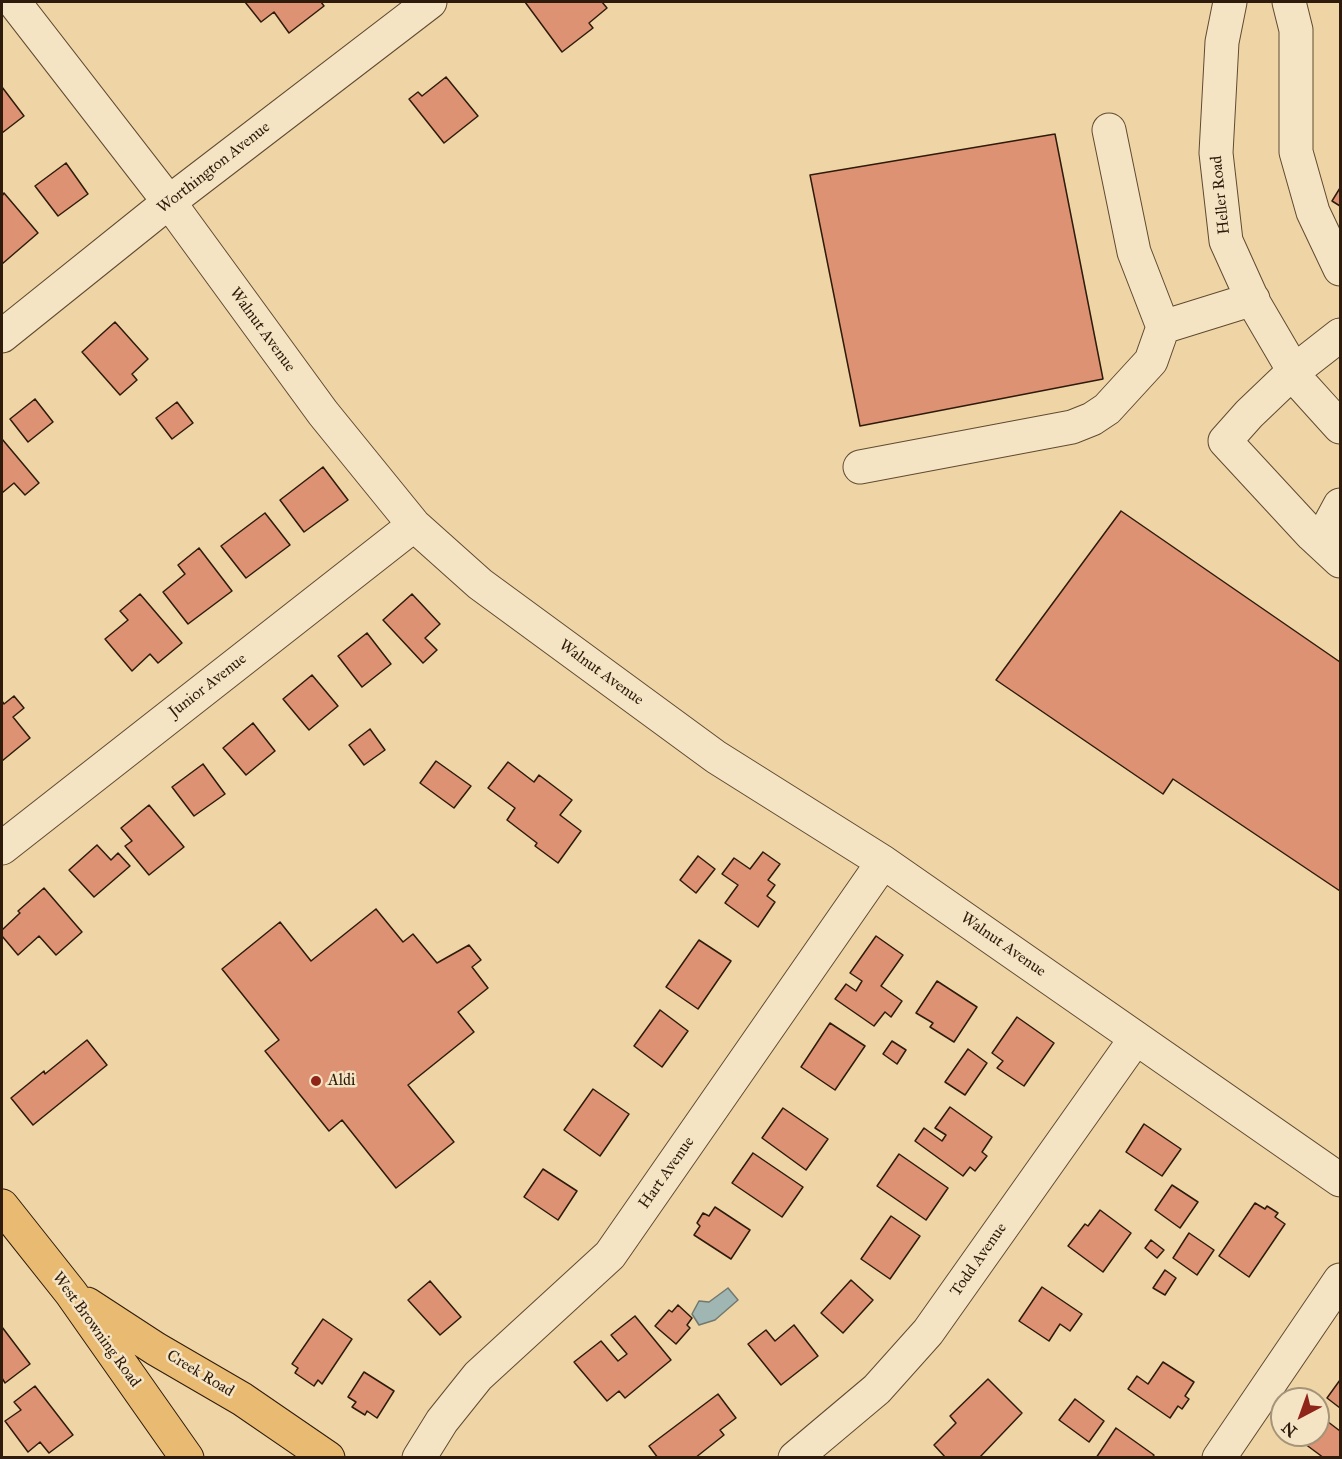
<!DOCTYPE html>
<html>
<head>
<meta charset="utf-8">
<style>
  body { margin:0 }
  #map { position:relative; width:1342px; height:1459px; overflow:hidden; background:#efd5a5; font-family:"IM FELL Great Primer",serif }
  canvas { display:block }
  .frame { position:absolute; inset:0; border:3px solid #2f1b0b; pointer-events:none }
  .north { position:absolute; left:1270px; top:1387px; width:60px; height:60px; box-sizing:border-box; background:#f5e4c4; border:2px solid #a6947a; border-radius:50%; rotate:221deg; font-size:16px; font-weight:700; line-height:24px; text-align:center; color:#2f1b0b }
  .north::after { content:''; display:block; margin:auto; width:21px; height:27px; background:#8f2418; clip-path:polygon(50% 0,100% 100%,50% 72%,0 100%) }
</style>
</head>
<body>
<div id="map">
<canvas width="1342" height="1459"></canvas>
<div class="frame"></div>
<div class="north">N</div>
</div>
<script>
const context = document.querySelector('canvas').getContext('2d');
context.lineJoin = 'round';
function fillPath(path, color) {
  context.fillStyle = color;
  context.fill(path, 'evenodd');
}
function shape(rows) {
  const path = new Path2D();
  for (const r of rows) {
    path.moveTo(r[0], r[1]);
    for (let i = 2; i < r.length; i += 2) path.lineTo(r[i], r[i + 1]);
  }
  return path;
}
function stroke(path, color, width, dash) {
  context.strokeStyle = color;
  context.lineWidth = width;
  context.lineCap = dash ? 'butt' : 'round';
  context.setLineDash(dash || []);
  context.stroke(path);
}
function label(font, color, halo, rows, align = 'center') {
  context.font = font + ' "IM FELL Great Primer",serif';
  context.lineWidth = 5;
  context.setLineDash([]);
  context.textBaseline = 'middle';
  context.strokeStyle = halo;
  context.fillStyle = color;
  for (const [text, x, y, turn = 0] of rows) {
    context.save();
    context.translate(x, y);
    context.rotate((+turn || 0) * Math.PI / 180);
    context.textAlign = isNaN(turn) ? turn : align;
    if (halo) context.strokeText(text, 0, 0);
    context.fillText(text, 0, 0);
    context.restore();
  }
}
const water = shape([
  [728,1288,738,1300,715,1320,699,1325,692,1314,699,1301,709,1302,728,1288]
]);
fillPath(water, '#9fb6b2');
stroke(water, '#72786f', 1.5);
const building = shape([
  [245,2,321,2,324,6,289,33,274,12,261,22,245,2],
  [525,2,602,2,607,8,589,23,593,28,562,52,525,2],
  [446,77,478,116,444,143,409,99,418,92,422,96,446,77],
  [2,87,24,116,2,133,2,87],
  [1055,134,1103,379,860,426,810,175,1055,134],
  [66,163,88,194,58,216,35,186,66,163],
  [1340,188,1340,206,1332,201,1340,188],
  [4,193,38,233,2,264,2,196,4,193],
  [115,322,148,359,132,374,137,380,120,395,82,352,115,322],
  [35,399,53,422,28,442,10,419,35,399],
  [177,402,193,423,172,439,156,418,177,402],
  [2,439,39,483,25,495,14,483,2,493,2,439],
  [323,467,348,500,304,532,280,500,323,467],
  [1121,511,1340,662,1340,891,1173,779,1163,794,996,680,1121,511],
  [265,513,290,545,246,578,221,546,265,513],
  [199,548,232,591,188,624,163,592,185,574,178,565,199,548],
  [140,594,182,643,158,663,150,654,132,671,105,639,128,620,120,611,140,594],
  [412,594,440,624,425,638,437,650,423,663,383,620,412,594],
  [367,633,391,664,362,687,338,656,367,633],
  [312,675,338,706,309,730,283,699,312,675],
  [14,696,24,708,13,717,30,738,2,761,2,701,4,704,14,696],
  [253,723,275,751,246,775,223,748,253,723],
  [370,729,385,750,364,765,349,745,370,729],
  [436,761,471,786,454,808,420,783,436,761],
  [508,762,534,782,539,775,572,800,560,815,581,831,558,863,535,846,537,843,507,820,515,808,488,788,508,762],
  [203,764,225,794,194,816,172,787,203,764],
  [149,805,184,847,149,875,125,846,132,841,121,828,149,805],
  [97,845,111,860,118,853,130,866,94,897,69,870,97,845],
  [763,852,780,864,768,880,775,885,767,896,775,902,758,927,725,903,738,885,722,874,734,858,750,869,763,852],
  [698,856,715,869,696,893,680,880,698,856],
  [44,888,82,932,56,955,39,936,18,955,2,936,2,930,20,913,18,911,44,888],
  [376,909,403,942,413,934,437,963,469,945,481,960,472,967,488,988,458,1012,474,1032,408,1085,454,1142,396,1188,342,1120,329,1131,265,1051,279,1040,222,969,280,922,311,961,376,909],
  [876,936,903,955,881,986,902,1001,891,1017,885,1012,874,1026,835,999,846,984,856,991,862,981,850,973,876,936],
  [699,940,731,961,698,1009,666,987,699,940],
  [937,981,977,1007,954,1042,930,1027,933,1023,916,1013,937,981],
  [660,1010,688,1031,662,1067,634,1046,660,1010],
  [1017,1017,1054,1043,1024,1086,997,1068,1003,1061,992,1053,1017,1017],
  [830,1023,865,1046,835,1090,801,1067,830,1023],
  [87,1040,107,1065,33,1125,11,1098,44,1071,45,1074,87,1040],
  [892,1041,906,1050,897,1064,883,1054,892,1041],
  [968,1049,987,1063,965,1095,945,1082,968,1049],
  [593,1089,629,1114,600,1156,564,1130,593,1089],
  [950,1107,992,1137,982,1152,987,1156,975,1171,970,1167,963,1176,915,1141,924,1128,942,1141,946,1135,935,1128,950,1107],
  [783,1108,828,1139,806,1170,762,1138,783,1108],
  [1144,1124,1181,1149,1162,1176,1126,1152,1144,1124],
  [753,1153,803,1187,782,1217,732,1183,753,1153],
  [899,1154,948,1188,926,1220,877,1186,899,1154],
  [543,1169,577,1191,558,1220,524,1197,543,1169],
  [1172,1185,1198,1202,1180,1228,1155,1210,1172,1185],
  [1255,1203,1265,1209,1267,1206,1278,1213,1275,1217,1285,1224,1249,1277,1219,1256,1255,1203],
  [715,1207,750,1230,731,1259,694,1235,700,1226,697,1223,703,1213,709,1216,715,1207],
  [1100,1210,1131,1233,1103,1272,1068,1246,1085,1224,1088,1226,1100,1210],
  [891,1216,920,1236,890,1279,861,1259,891,1216],
  [1189,1233,1214,1250,1197,1275,1173,1258,1189,1233],
  [1151,1240,1164,1250,1157,1258,1145,1248,1151,1240],
  [1165,1270,1176,1278,1165,1295,1153,1288,1165,1270],
  [851,1280,873,1300,843,1333,821,1313,851,1280],
  [430,1281,461,1317,440,1335,408,1300,430,1281],
  [1042,1287,1082,1314,1070,1331,1060,1324,1049,1341,1019,1321,1042,1287],
  [678,1305,692,1318,687,1325,690,1328,676,1344,655,1326,669,1310,672,1312,678,1305],
  [635,1316,671,1360,625,1398,619,1391,607,1401,574,1362,601,1341,618,1361,627,1354,611,1335,635,1316],
  [323,1319,352,1339,322,1384,318,1380,314,1386,295,1373,298,1368,292,1364,323,1319],
  [794,1325,818,1356,781,1385,748,1344,766,1330,775,1341,794,1325],
  [2,1327,30,1364,5,1383,2,1378,2,1327],
  [1163,1362,1194,1382,1185,1396,1189,1399,1182,1409,1178,1406,1170,1418,1128,1389,1137,1376,1148,1384,1163,1362],
  [364,1372,394,1391,377,1418,367,1411,365,1415,352,1407,356,1402,348,1397,364,1372],
  [988,1379,1022,1413,979,1458,946,1458,934,1445,956,1423,950,1416,988,1379],
  [1340,1380,1340,1408,1327,1398,1340,1380],
  [35,1386,73,1435,49,1453,40,1442,28,1452,5,1421,21,1410,14,1402,35,1386],
  [718,1394,736,1418,720,1430,724,1435,695,1458,658,1458,649,1446,718,1394],
  [1075,1399,1104,1421,1089,1442,1059,1420,1075,1399],
  [1319,1415,1340,1431,1340,1458,1324,1458,1301,1441,1305,1435,1318,1435,1319,1415],
  [1116,1428,1154,1455,1152,1458,1096,1458,1116,1428]
]);
fillPath(building, '#dc9273');
stroke(building, '#2f1b0b', 1.5);
const minor = shape([
  [14,2,169,202,323,413,414,525,480,584,716,757,883,862,1340,1180],
  [1230,2,1222,42,1216,153,1226,241,1254,303,1302,385,1340,427],
  [1289,2,1296,30,1296,152,1313,212,1340,269],
  [1109,130,1134,252,1163,327,1253,299],
  [1340,335,1294,371,1249,414,1225,441,1312,535,1340,561],
  [2,336,169,202,430,2],
  [860,467,1072,427,1092,419,1107,409,1151,361,1163,327],
  [1320,542,1340,505],
  [2,848,414,525],
  [419,1458,442,1421,478,1376,610,1255,883,862],
  [795,1458,877,1389,928,1332,1136,1038],
  [1219,1458,1340,1280]
]);
const major = shape([
  [2,1206,71,1293,187,1458],
  [87,1304,156,1349,242,1399,328,1458]
]);
stroke(minor, '#5f4a32', 35);
stroke(major, '#2f1b0b', 35);
stroke(minor, '#f5e4c4', 33);
stroke(major, '#e8ba72', 33);
for (const [x, y, r, color] of [
  [316,1081,6,"#8f2418"]
]) {
  const dot = new Path2D();
  dot.arc(x, y, r, 0, 2 * Math.PI);
  context.fillStyle = color;
  context.fill(dot);
  stroke(dot, '#f5e4c4', 2);
}
label('16px', '#2f1b0b', '#f5e4c4', [
  ["Worthington Avenue",214,168,-38],
  ["Heller Road",1221,195,-96],
  ["Walnut Avenue",262,330,54],
  ["Walnut Avenue",601,673,36],
  ["Junior Avenue",208,686,-38],
  ["Walnut Avenue",1003,945,35],
  ["Hart Avenue",667,1173,-55],
  ["Todd Avenue",979,1260,-55],
  ["West Browning Road",96,1330,54],
  ["Creek Road",200,1374,31]
]);
label('16px', '#2f1b0b', '#f5e4c4', [
  ["Aldi",328,1081]
], 'left');
</script>
</body>
</html>
